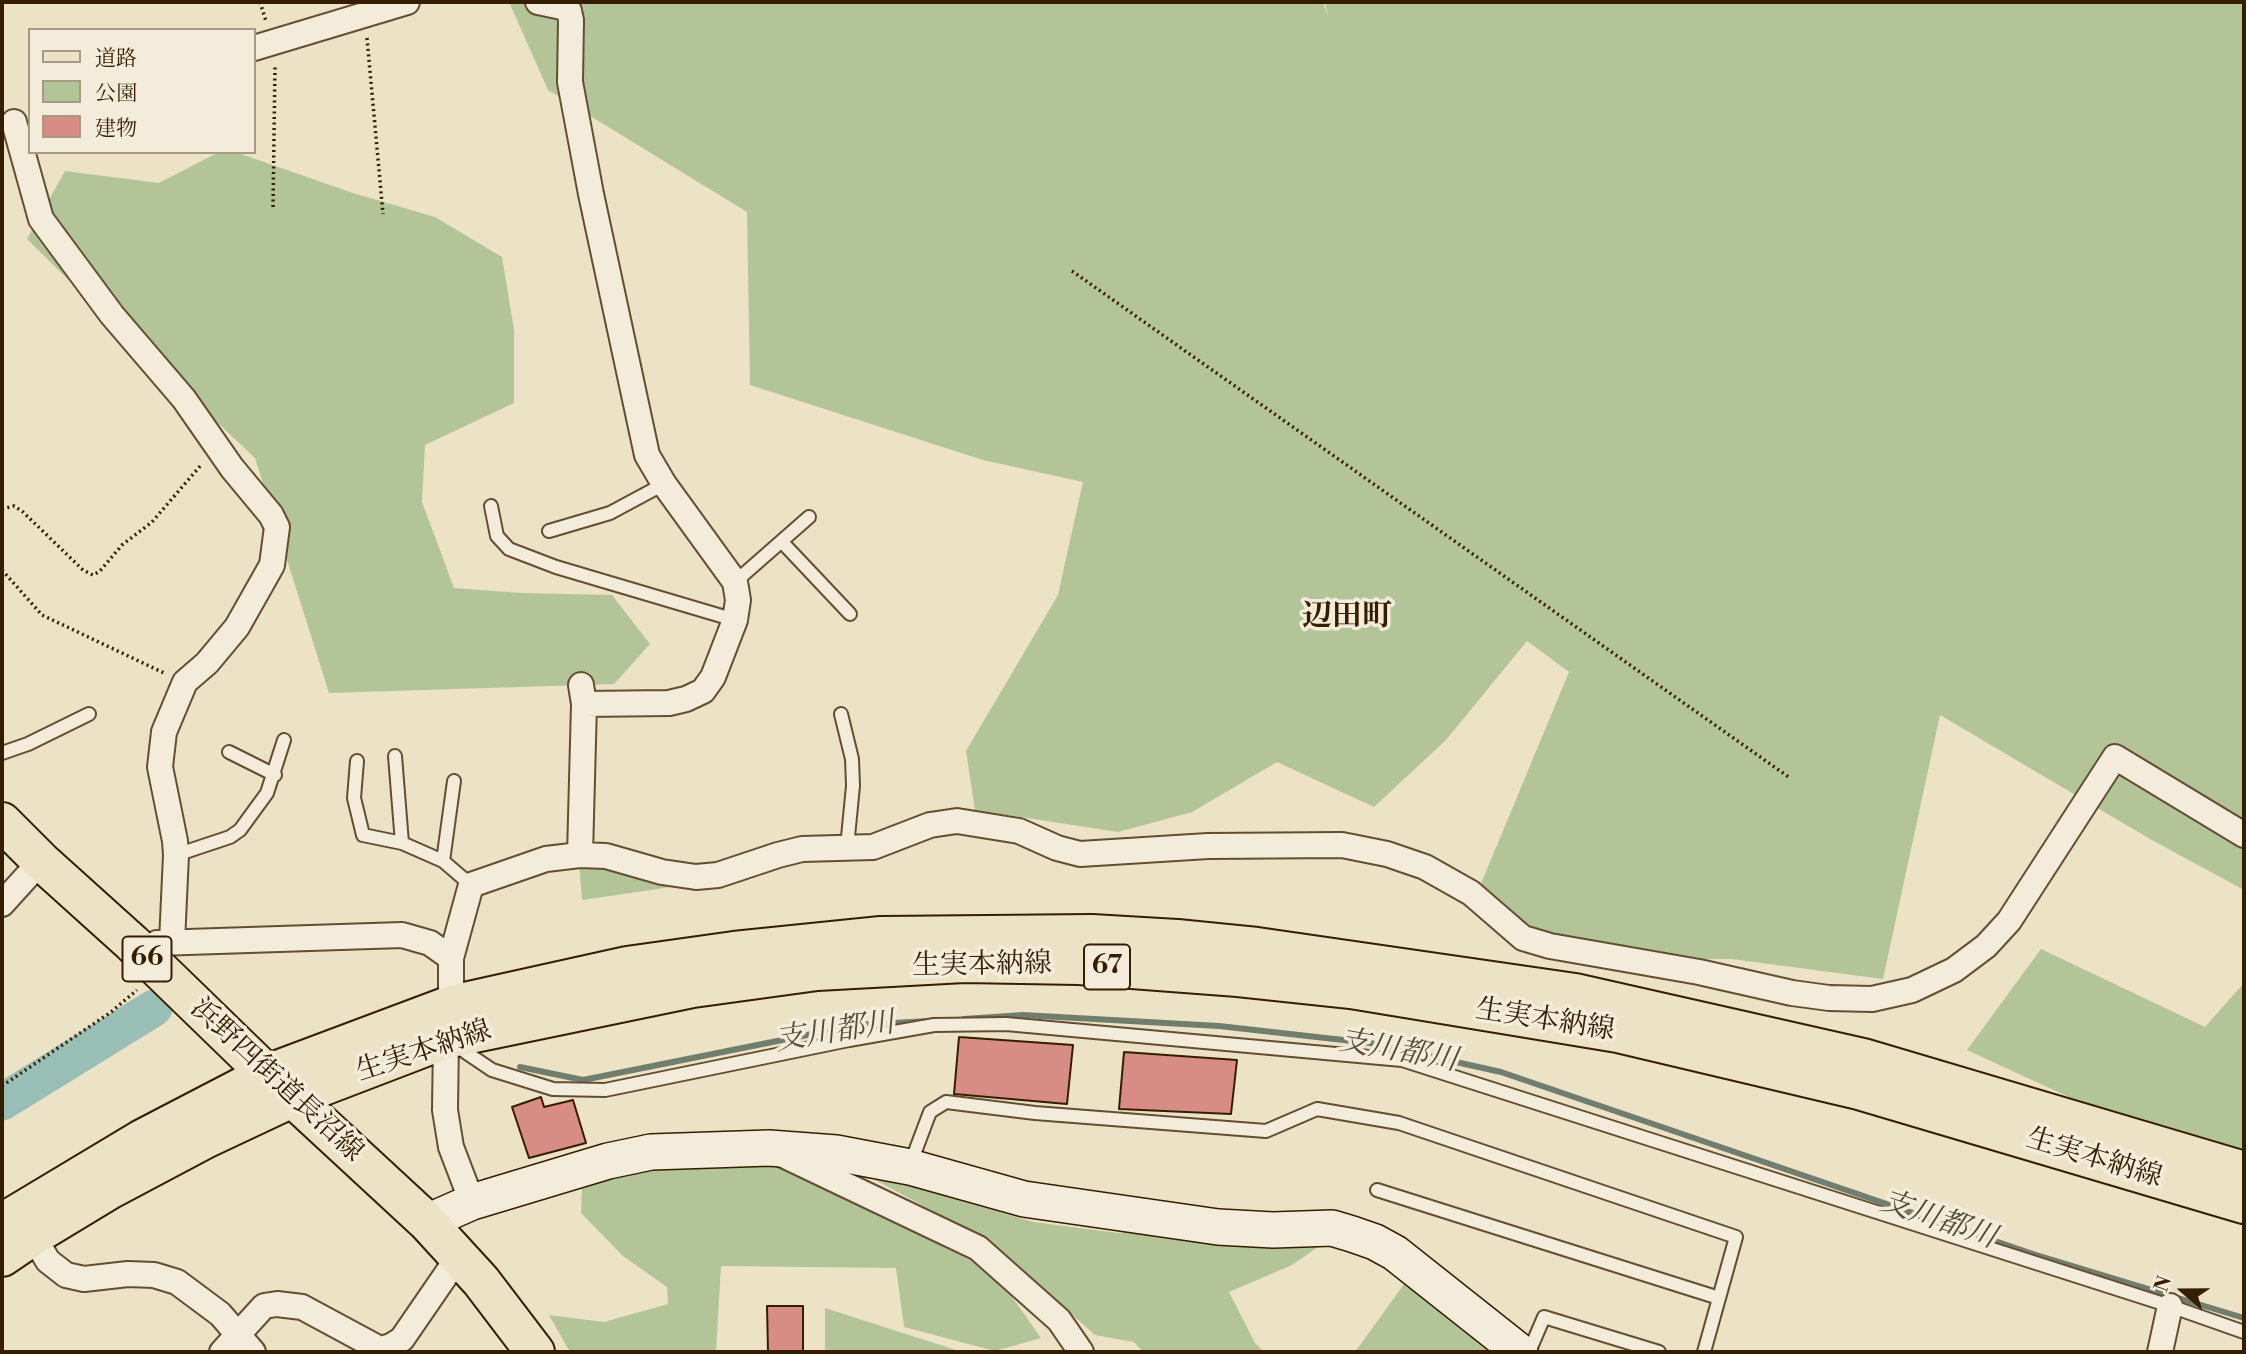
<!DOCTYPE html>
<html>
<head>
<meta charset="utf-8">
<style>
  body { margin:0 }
  #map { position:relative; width:2246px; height:1354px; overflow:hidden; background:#ece2c6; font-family:"Libre Bodoni","Noto Serif JP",serif }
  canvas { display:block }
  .frame { position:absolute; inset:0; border:4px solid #351d00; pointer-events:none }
  .legend { position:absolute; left:28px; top:28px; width:228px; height:126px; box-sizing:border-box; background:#f3ecda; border:2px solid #a79983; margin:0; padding:9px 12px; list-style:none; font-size:21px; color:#351d00 }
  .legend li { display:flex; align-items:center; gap:14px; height:35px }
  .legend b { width:35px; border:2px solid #a79983 }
  .north { position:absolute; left:2148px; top:1256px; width:70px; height:70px; -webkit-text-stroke:5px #f3ecda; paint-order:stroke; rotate:290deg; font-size:19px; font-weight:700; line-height:28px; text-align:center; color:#351d00 }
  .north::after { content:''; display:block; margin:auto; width:24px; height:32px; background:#351d00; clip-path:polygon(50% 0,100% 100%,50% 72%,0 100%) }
</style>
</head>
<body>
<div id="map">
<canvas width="2246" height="1354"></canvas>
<div class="frame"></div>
<ul class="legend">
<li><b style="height:9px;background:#ece2c6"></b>道路</li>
<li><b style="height:19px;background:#b3c499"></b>公園</li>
<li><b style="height:19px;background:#d78c85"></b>建物</li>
</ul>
<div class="north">N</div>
</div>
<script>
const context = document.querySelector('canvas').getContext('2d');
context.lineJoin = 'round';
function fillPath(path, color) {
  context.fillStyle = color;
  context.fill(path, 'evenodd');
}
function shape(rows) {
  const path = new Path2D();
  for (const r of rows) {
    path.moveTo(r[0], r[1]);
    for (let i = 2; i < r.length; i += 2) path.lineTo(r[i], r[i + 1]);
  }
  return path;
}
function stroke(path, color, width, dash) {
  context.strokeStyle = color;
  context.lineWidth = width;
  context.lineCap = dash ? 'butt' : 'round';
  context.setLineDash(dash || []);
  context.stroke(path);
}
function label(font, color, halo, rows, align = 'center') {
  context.font = font + ' "Libre Bodoni","Noto Serif JP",serif';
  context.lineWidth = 7;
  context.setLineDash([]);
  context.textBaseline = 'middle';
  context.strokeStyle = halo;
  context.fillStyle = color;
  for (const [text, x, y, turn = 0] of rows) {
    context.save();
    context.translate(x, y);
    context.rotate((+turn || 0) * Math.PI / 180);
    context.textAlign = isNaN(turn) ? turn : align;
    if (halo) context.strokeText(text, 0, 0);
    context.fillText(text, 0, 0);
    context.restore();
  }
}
fillPath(shape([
  [509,2,1323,2,1328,17,1325,2,2244,2,2244,890,2150,839,1940,715,1883,979,1731,959,1557,960,1480,886,1569,672,1527,641,1446,740,1374,807,1277,762,1192,812,1118,832,975,810,966,751,1058,595,1083,482,983,460,750,385,747,212,548,90],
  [219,152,235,152,353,193,435,217,502,257,514,330,514,403,425,445,422,502,454,588,521,593,612,595,650,644,614,684,329,693,255,458,121,332,27,239,65,171,159,183],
  [579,862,692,884,582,900],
  [2041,949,2205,1027,2244,983,2244,1155,2084,1104,1967,1050],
  [773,1161,995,1273,1041,1338,995,1351,904,1327,896,1268,721,1266,716,1352,570,1352,549,1315,604,1322,668,1304,667,1287,623,1256,581,1213,582,1187,655,1165,745,1167],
  [857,1170,1033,1222,1118,1233,1224,1222,1331,1238,1292,1265,1229,1292,1255,1343,1264,1352,1143,1352,1134,1342,1095,1335,990,1242],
  [1410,1276,1504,1352,1355,1352],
  [825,1308,962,1352,825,1352]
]), '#b3c499');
stroke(shape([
  [964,1019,1023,1015,1219,1026,1370,1043,1501,1072,2033,1254,2244,1318],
  [520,1067,583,1080,857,1025,929,1021]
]), '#717e6d', 6);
stroke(shape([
  [2,1102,154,1008]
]), '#99beb5', 37);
const building = shape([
  [959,1037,1073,1045,1067,1104,954,1094,959,1037],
  [1124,1052,1237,1060,1231,1114,1119,1109,1124,1052],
  [541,1097,544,1107,573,1100,586,1143,529,1158,512,1107,541,1097],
  [767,1306,803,1306,803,1352,768,1352,767,1306]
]);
fillPath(building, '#d78c85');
stroke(building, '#351d00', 2);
const lane = shape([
  [491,506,497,536,509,549,556,567,735,620],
  [549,531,610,513,664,484],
  [782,542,850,614],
  [735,582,809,517],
  [841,714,852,759,853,786,847,847],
  [229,752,275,775],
  [2,753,28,744,89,714],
  [395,756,402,843],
  [357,761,354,798,363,835,402,843,443,861,471,885],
  [176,855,230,837,240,830,267,793,284,740],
  [443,861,454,781],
  [455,1045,492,1070,553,1089,605,1090,849,1040,934,1025,1006,1024,1402,1060,2170,1306,2244,1332],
  [910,1165,930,1112,946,1102,1035,1113,1266,1131,1317,1109,1399,1123,1736,1237,1704,1352],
  [1377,1190,1719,1298],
  [1529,1352,1544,1317,1659,1352]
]);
const street = shape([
  [538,2,562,7,569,11,571,20,570,82,591,194,647,455,664,484,735,582,738,600,735,620,713,677,703,691,686,699,669,703,584,704],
  [254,48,407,2],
  [14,122,41,219,112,315,184,399,232,468,271,515,277,527,272,565,237,627,207,663,185,682,164,732,160,767,175,841,176,855,172,942],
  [580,855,584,704,581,685],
  [2,904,41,861],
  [157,943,402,935,430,943,451,958,451,1005,446,1039,445,1110,451,1147,472,1202],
  [451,958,471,885,546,859,580,855,606,856,662,872,696,877,718,875,778,855,802,849,873,847,930,825,957,821,1019,831,1057,848,1080,854,1208,846,1342,845,1387,854,1425,867,1471,893,1523,938,1550,946,1699,972,1792,993,1829,998,1872,999,1912,990,1954,970,1986,946,2009,921,2115,757,2244,835],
  [783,1155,978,1248,1059,1320,1081,1352],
  [33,1236,48,1261,66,1275,84,1279,128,1274,154,1275,177,1282,220,1314,253,1352],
  [222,1352,264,1306,277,1304,302,1307,380,1349,391,1346,402,1339,459,1256],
  [2160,1352,2170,1306]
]);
const secondary = shape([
  [427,1222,472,1202,608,1161,651,1152,769,1148,836,1153,910,1167,1024,1199,1218,1227,1273,1230,1332,1228,1352,1234,1375,1242,1395,1253,1520,1352]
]);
const primary = shape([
  [2,822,41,861,132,943,267,1074,427,1222,481,1281,535,1352],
  [2,1223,142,1139,267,1074,451,1005,627,966,734,951,881,936,1092,934,1177,939,1257,947,1575,993,1863,1058,2244,1171],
  [2,1257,33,1236,109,1190,207,1138,292,1098,446,1039,693,988,817,971,964,963,1079,965,1238,977,1351,989,1618,1033,1859,1090,2244,1204]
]);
stroke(lane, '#634e32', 16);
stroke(street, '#634e32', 28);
stroke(secondary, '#351d00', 38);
stroke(primary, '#351d00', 42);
stroke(shape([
  [260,2,266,21],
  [367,38,383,214],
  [273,207,275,66],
  [1072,271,1790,778],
  [2,509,14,506,23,512,83,570,93,575,100,571,122,545,152,522,201,465],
  [2,570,42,615,164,673],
  [2,1086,111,1012,137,990]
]), '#351d00', 3.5, [2, 3.5]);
stroke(lane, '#f3ecda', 12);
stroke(street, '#f3ecda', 24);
stroke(secondary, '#f3ecda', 35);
stroke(primary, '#ece2c6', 38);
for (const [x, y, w] of [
  [147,959,49],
  [1107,967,46]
]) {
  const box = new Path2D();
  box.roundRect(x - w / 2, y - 22.5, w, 45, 5);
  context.fillStyle = '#f3ecda';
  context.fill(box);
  stroke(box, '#351d00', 2);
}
label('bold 26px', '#351d00', null, [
  ["66",147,959],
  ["67",1107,967]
]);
label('28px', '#351d00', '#f3ecda', [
  ["生実本納線",982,966,-1],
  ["生実本納線",1545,1021,9],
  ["生実本納線",424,1052,-18],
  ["浜野四街道長沼線",276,1081,43],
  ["生実本納線",2094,1159,17]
]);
label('bold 30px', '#351d00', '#f3ecda', [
  ["辺田町",1347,618]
]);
label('italic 30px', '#534d36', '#f3ecda', [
  ["支川都川",835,1033,-9],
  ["支川都川",1398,1052,10],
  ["支川都川",1938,1221,19]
]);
</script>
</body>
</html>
